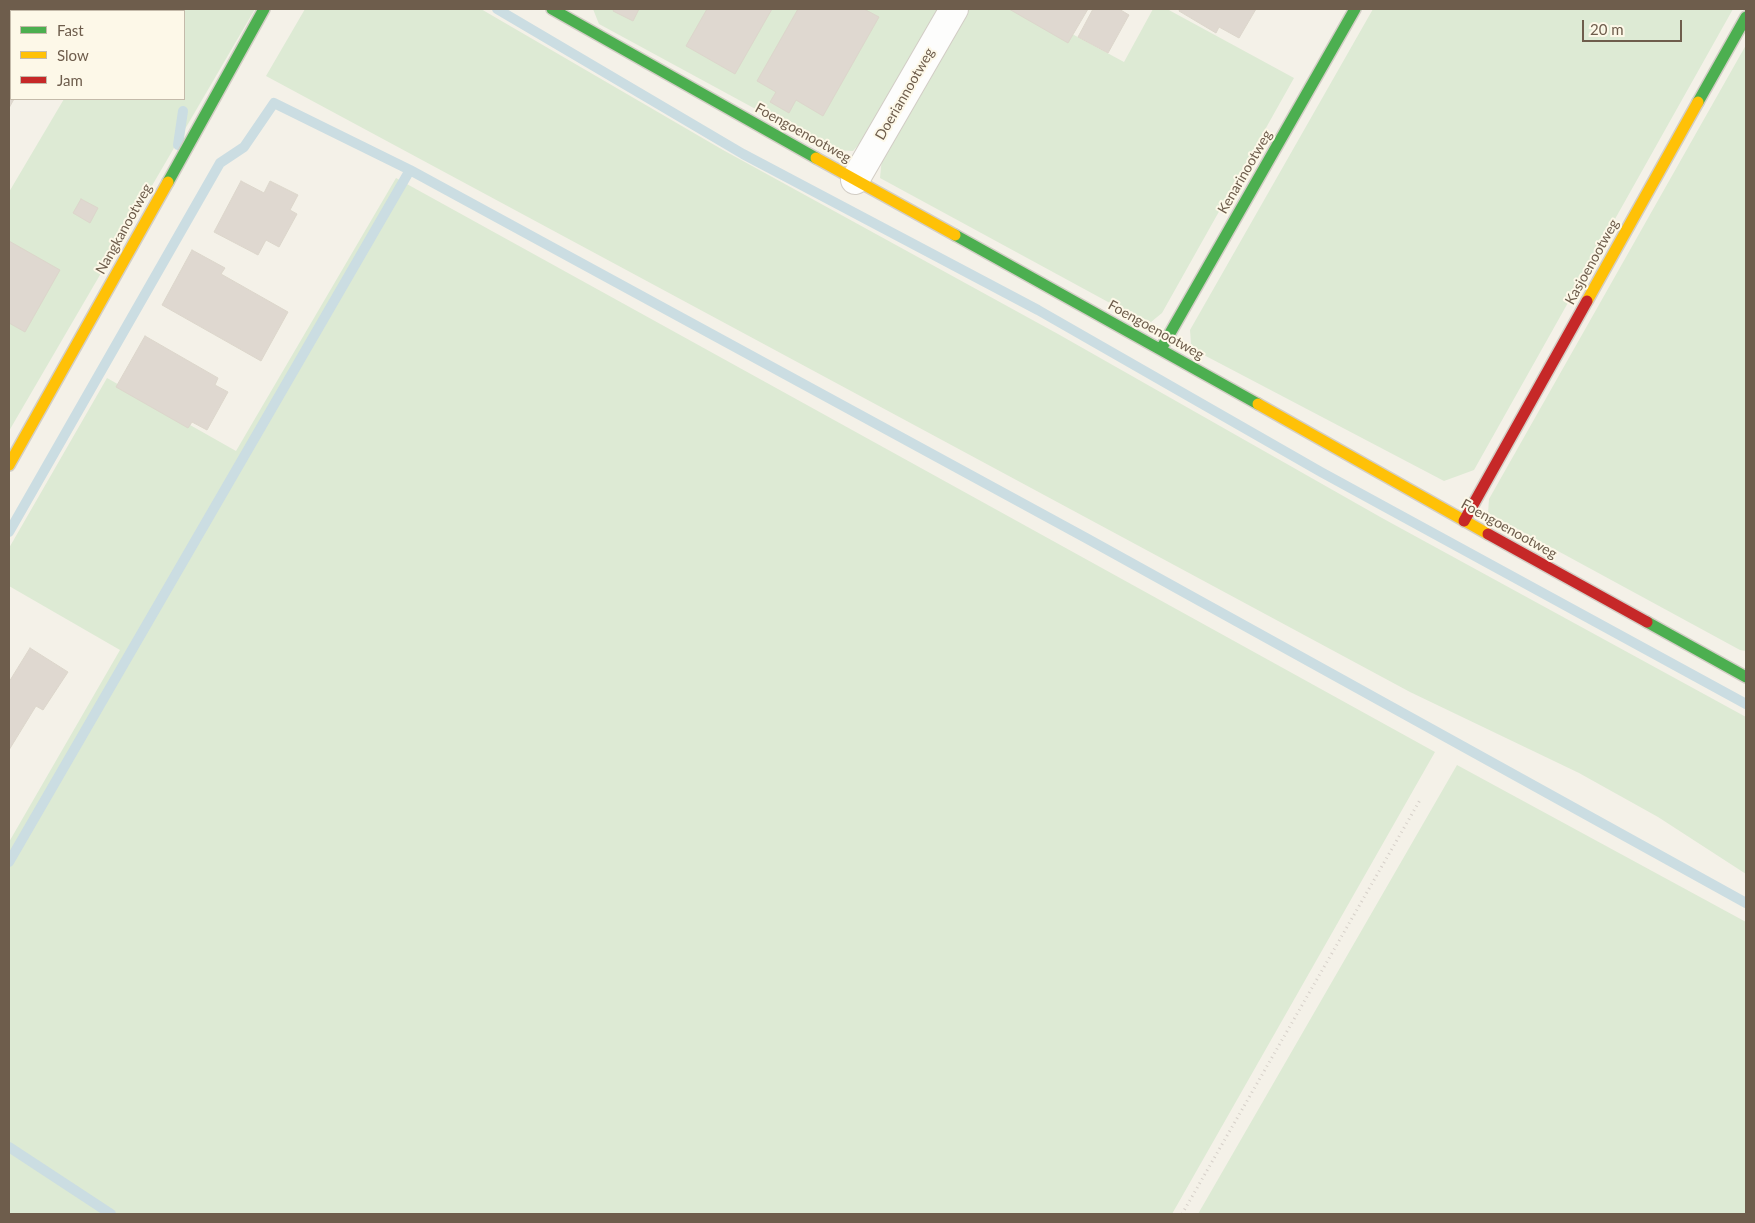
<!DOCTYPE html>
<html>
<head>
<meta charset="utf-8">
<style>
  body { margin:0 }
  #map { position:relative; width:1755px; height:1223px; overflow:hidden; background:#f4f1e8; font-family:Lato,sans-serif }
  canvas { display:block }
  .frame { position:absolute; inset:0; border:10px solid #6e5d4c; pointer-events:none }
  .legend { position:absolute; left:10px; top:10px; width:175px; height:90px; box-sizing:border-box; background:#fdf8e8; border:1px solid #c4baaa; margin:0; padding:6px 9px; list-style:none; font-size:15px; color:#6e5d4c }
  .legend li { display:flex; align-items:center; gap:10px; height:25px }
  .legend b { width:25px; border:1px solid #c4baaa }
  .scale { position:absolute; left:1582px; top:20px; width:100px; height:22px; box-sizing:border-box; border:2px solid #6e5d4c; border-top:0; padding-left:6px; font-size:15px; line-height:18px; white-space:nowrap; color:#6e5d4c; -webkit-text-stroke:4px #fdf8e8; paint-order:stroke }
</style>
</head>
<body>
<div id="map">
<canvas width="1755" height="1223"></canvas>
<div class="frame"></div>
<ul class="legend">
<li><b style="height:6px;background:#4caf50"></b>Fast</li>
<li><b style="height:6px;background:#ffc107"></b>Slow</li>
<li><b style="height:6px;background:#c62828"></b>Jam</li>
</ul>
<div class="scale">20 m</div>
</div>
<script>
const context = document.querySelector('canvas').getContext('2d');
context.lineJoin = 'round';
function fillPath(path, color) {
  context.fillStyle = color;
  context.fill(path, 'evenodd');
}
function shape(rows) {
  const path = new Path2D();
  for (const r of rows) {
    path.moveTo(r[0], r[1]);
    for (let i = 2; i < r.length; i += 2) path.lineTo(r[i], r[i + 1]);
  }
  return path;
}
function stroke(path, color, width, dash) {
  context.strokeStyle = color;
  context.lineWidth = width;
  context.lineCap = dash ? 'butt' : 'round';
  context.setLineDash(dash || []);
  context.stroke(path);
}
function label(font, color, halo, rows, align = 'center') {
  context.font = font + ' Lato,sans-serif';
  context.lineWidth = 4;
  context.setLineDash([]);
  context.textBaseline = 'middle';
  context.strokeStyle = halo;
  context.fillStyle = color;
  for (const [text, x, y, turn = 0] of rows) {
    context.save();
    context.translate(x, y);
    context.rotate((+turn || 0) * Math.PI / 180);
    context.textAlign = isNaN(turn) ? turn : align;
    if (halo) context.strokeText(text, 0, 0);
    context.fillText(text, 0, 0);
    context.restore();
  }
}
fillPath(shape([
  [160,9,255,9,9,431,9,192,64,99,184,99,184,11,158,11],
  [305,9,481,9,723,150,1058,334,1382,518,1746,717,1746,874,1658,817,1579,773,1410,692,266,76],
  [593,9,941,9,868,134,853,151,831,150,599,24],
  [967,9,1026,9,1124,62,1153,9,1167,9,1294,78,1162,313,1151,322,1132,315,880,178,882,157],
  [1373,9,1733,9,1474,470,1444,481,1202,354,1191,344,1190,330],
  [1746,45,1746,651,1740,650,1488,513,1489,499],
  [396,178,1435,752,1172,1214,9,1214,9,842,120,650,9,586,9,548,107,378,236,451],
  [1457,765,1746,922,1746,1214,1198,1214]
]), '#ddead4');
stroke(shape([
  [497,9,743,154,1038,310,1321,472,1746,704],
  [178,145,183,111],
  [9,532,220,163,244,147,274,103,410,170],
  [9,862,410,170,1086,538,1746,903],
  [9,1147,111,1214]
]), '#cbdde2', 10);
const building = shape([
  [9,9,21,9,26,11,11,11,11,74,9,72,9,9],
  [614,9,639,9,633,21,613,11,614,9],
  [707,9,772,9,735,74,686,46,707,9],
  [798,9,864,9,879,17,823,116,796,100,789,113,770,102,776,92,757,81,798,9],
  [1009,9,1088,9,1068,43,1009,9],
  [1093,9,1119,9,1129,15,1108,53,1078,37,1093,9],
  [1180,9,1256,9,1239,38,1219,27,1216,33,1179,11,1180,9],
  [9,96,14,99,9,108,9,96],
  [241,181,264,193,270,181,298,195,290,210,297,214,279,247,266,240,258,255,214,232,241,181],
  [81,199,98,208,90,223,73,213,81,199],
  [9,241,60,270,25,332,9,323,9,241],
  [192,250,225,268,221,274,288,312,261,361,162,305,192,250],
  [145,336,218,378,215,385,228,392,207,430,192,422,188,428,116,387,145,336],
  [30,648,68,672,43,710,36,706,9,750,9,682,30,648]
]);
fillPath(building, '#dfd8d0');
stroke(building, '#dcd6cb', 1);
const street = shape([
  [855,180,954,9]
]);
const fast = shape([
  [552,9,816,158],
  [1698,102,1746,17],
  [168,182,264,9],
  [955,235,1258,404],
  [1161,349,1355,9],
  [1647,622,1746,677]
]);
const slow = shape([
  [816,158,955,235],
  [1587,301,1698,102],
  [1258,404,1488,534],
  [9,465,168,182]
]);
const jam = shape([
  [1464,521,1587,301],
  [1488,534,1647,622]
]);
stroke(street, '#d2cdc5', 30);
stroke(fast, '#d3cec6', 14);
stroke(slow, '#d3cec6', 14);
stroke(jam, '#d3cec6', 14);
stroke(shape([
  [1182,1214,1420,800]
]), '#d6d0c9', 3, [1, 4]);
stroke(street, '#fdfdfc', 28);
stroke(fast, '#4caf50', 11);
stroke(slow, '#ffc107', 11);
stroke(jam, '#c62828', 11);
label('14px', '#6e5d4c', '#fdf8e8', [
  ["Doeriannootweg",905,94,-60],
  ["Foengoenootweg",803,133,29],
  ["Kenarinootweg",1245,172,-60],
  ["Nangkanootweg",124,229,-61],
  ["Kasjoenootweg",1592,262,-61],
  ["Foengoenootweg",1156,330,29],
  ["Foengoenootweg",1509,529,29]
]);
</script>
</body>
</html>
